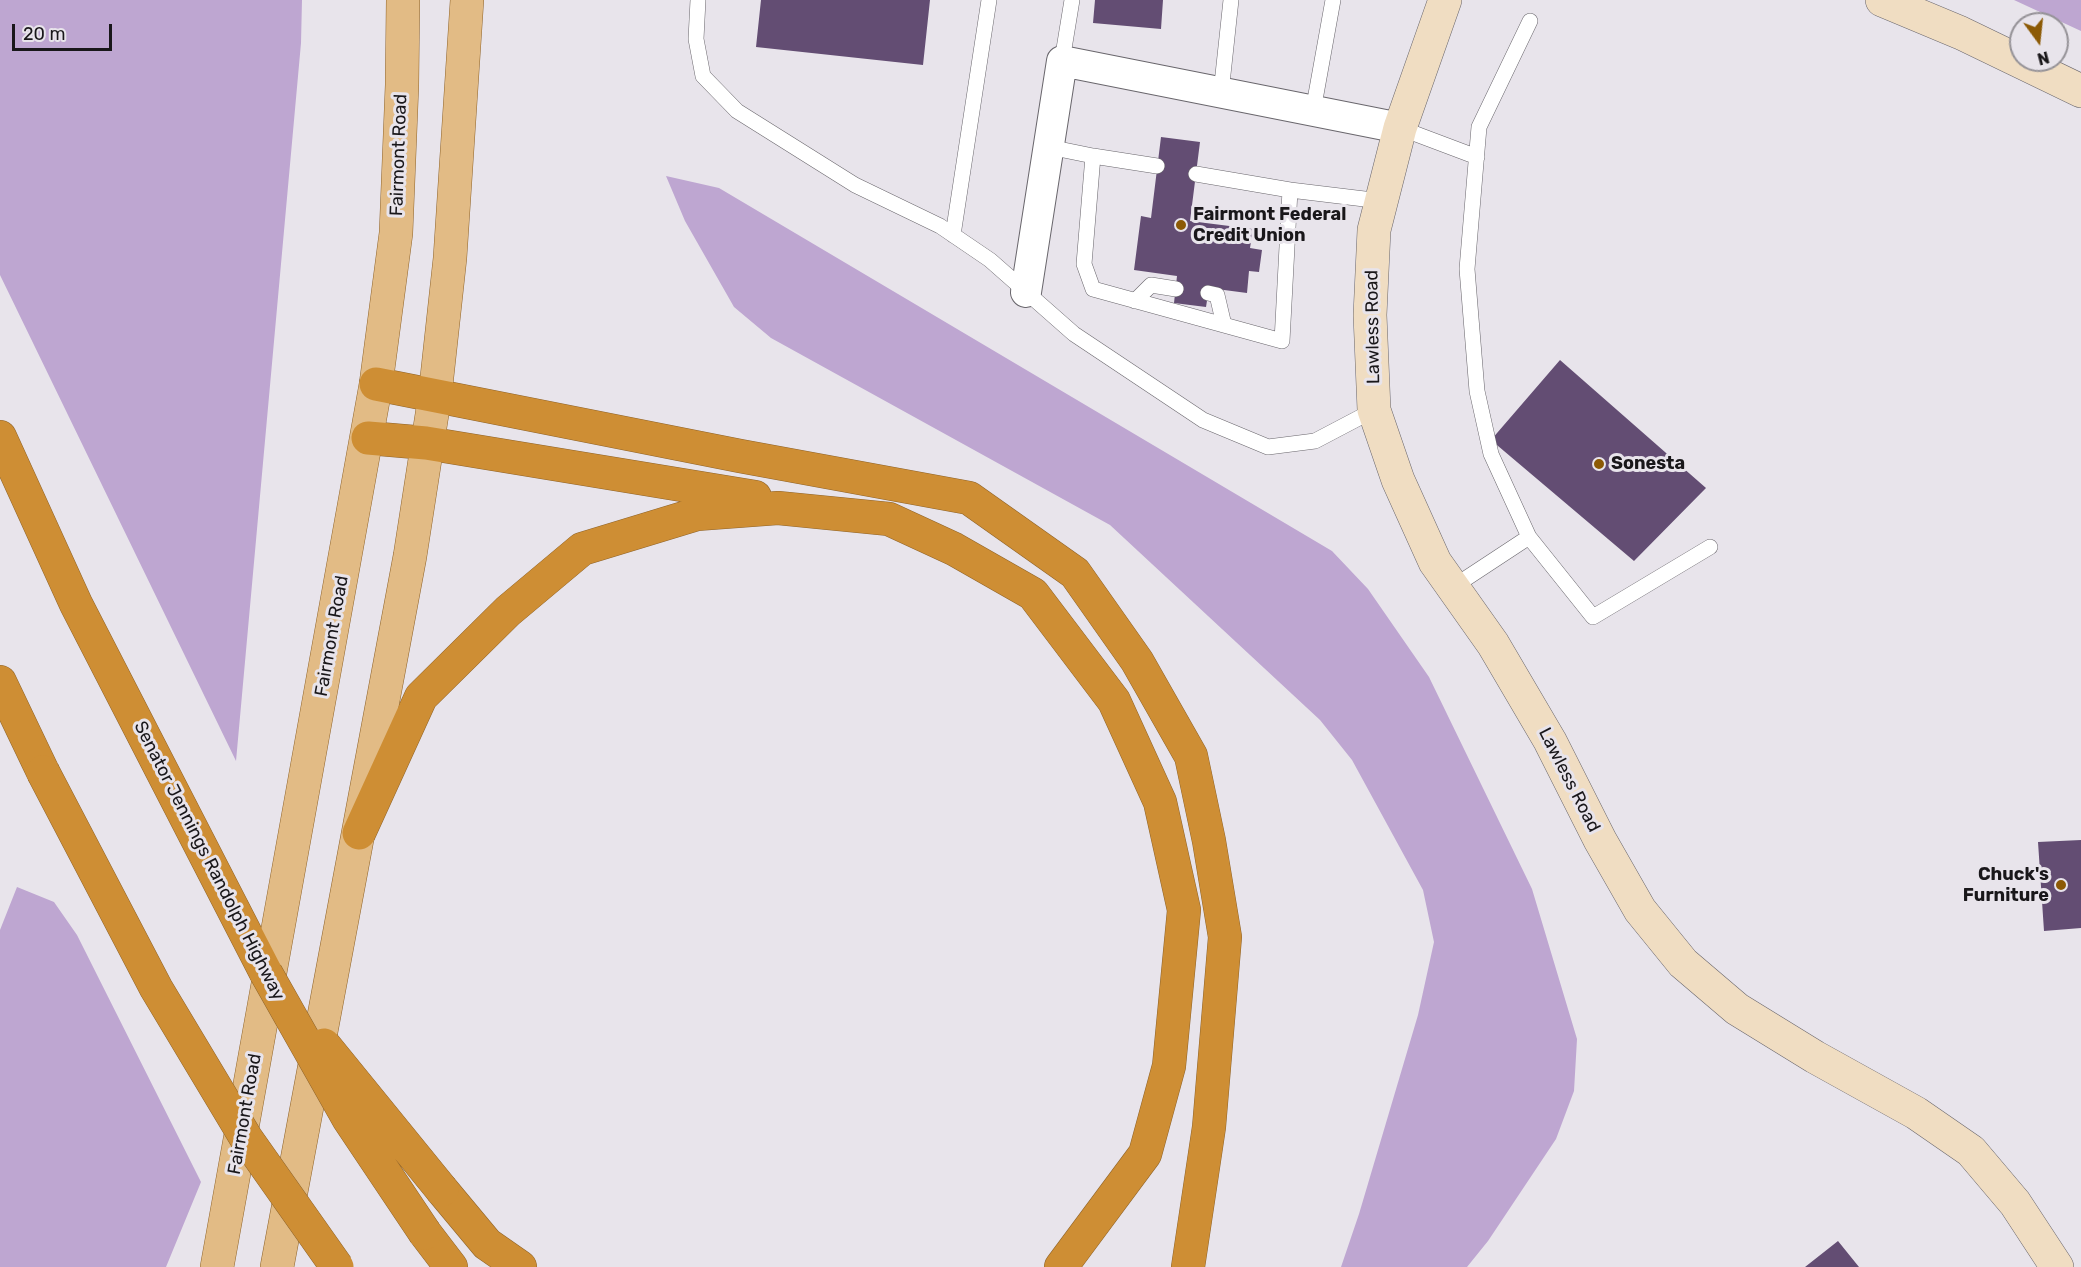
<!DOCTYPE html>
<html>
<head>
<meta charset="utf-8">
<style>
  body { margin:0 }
  #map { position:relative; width:2081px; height:1267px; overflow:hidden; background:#e8e4eb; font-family:Rubik,sans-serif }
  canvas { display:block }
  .north { position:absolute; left:2009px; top:12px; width:60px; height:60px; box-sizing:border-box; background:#e8e4eb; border:2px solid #959297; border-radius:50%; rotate:165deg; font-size:16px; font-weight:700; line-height:24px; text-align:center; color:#19171a }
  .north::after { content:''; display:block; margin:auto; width:21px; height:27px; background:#8c5a05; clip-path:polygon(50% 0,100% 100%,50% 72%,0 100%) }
  .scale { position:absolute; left:12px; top:24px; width:100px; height:27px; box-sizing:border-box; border:3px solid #19171a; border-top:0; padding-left:8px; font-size:18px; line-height:21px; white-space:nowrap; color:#19171a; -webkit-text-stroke:4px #e8e4eb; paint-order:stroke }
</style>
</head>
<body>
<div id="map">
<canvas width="2081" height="1267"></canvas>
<div class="north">N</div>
<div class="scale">20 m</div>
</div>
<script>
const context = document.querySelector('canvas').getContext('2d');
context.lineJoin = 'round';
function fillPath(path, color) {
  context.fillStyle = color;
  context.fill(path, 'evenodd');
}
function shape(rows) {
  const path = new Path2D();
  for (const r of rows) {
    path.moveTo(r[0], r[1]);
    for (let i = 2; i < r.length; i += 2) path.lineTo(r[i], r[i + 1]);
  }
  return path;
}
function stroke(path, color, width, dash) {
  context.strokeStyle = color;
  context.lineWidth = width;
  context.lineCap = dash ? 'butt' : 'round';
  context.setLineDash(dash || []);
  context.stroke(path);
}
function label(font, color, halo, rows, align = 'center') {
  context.font = font + ' Rubik,sans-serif';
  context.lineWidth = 6;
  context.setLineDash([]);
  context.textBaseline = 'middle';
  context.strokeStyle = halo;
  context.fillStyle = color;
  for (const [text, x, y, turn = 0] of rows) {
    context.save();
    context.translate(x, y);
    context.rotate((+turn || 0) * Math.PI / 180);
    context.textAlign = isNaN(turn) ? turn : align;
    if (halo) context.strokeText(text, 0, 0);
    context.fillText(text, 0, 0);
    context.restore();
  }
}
fillPath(shape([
  [0,0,302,0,301,43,236,761,0,275],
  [2014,0,2081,0,2081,31],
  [666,176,719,188,1332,551,1368,589,1429,677,1532,889,1577,1039,1574,1091,1556,1139,1488,1241,1467,1267,1341,1267,1359,1214,1418,1015,1434,942,1423,890,1352,760,1320,720,1110,525,771,338,734,307,685,221],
  [17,887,54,902,77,935,201,1182,166,1267,0,1267,0,930]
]), '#bea6d1');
fillPath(shape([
  [761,0,930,0,923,65,756,47],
  [1095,0,1163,0,1161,29,1093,23],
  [1161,137,1200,142,1190,221,1253,229,1250,248,1262,250,1259,272,1249,271,1247,293,1209,288,1206,307,1174,303,1177,276,1134,270,1141,216,1151,218],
  [1560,360,1706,488,1634,561,1491,440],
  [2081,840,2081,928,2044,931,2038,842],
  [1838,1241,1859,1267,1805,1267]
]), '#634d73');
const lane = shape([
  [698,0,696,39,703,76,737,111,855,185,940,226,990,260,1074,334,1203,420,1268,447,1315,441,1374,410],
  [1062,61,1072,0],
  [1221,93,1231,0],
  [1313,111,1333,0],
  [1400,128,1477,157],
  [1049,147,1093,156,1084,264,1093,289,1282,341,1290,190,1381,201],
  [1093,156,1157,166],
  [1196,174,1290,190],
  [953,235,989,0],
  [1208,293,1217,295,1224,325],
  [1135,301,1151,285,1176,289],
  [1529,537,1491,454,1477,391,1467,269,1479,127,1530,21],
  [1453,587,1529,537,1593,617,1710,547]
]);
const street = shape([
  [1026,292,1062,61,1400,128]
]);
const secondary = shape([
  [1445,0,1400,128,1374,230,1370,315,1374,410,1398,480,1435,562,1493,644,1550,741,1600,840,1640,910,1683,963,1737,1009,1815,1057,1916,1113,1971,1151,2015,1203,2057,1267],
  [1882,0,1961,33,2081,91]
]);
const primary = shape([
  [217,1267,376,384,396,233,402,85,403,0],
  [277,1267,410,556,435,395,450,258,467,0]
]);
const highway = shape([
  [376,384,740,456,969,498,1075,573,1137,661,1191,756,1209,841,1225,937,1209,1127,1188,1267],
  [0,437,76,604,266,973],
  [368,438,426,443,755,497],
  [0,682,43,772],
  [359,833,421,697,508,611,582,549,697,514,778,508,889,519,954,549,1033,594,1114,701,1160,802,1184,910,1169,1066,1145,1154,1061,1267],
  [442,1190,487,1244,520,1267],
  [425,1233,451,1267]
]);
stroke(lane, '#69666c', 16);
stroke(street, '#69666c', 32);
stroke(secondary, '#69666c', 34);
stroke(primary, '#8f642b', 34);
stroke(highway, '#8f642b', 34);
stroke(lane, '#fff', 15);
stroke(street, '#fff', 30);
stroke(secondary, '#f0ddc2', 33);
stroke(primary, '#e2bb85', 33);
stroke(highway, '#ce8e34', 33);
const highwayBridge = shape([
  [43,772,156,988,246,1138,337,1267],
  [266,973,348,1118,425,1233],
  [324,1045,442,1190]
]);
stroke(highwayBridge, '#8f642b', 34, []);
stroke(highwayBridge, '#ce8e34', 33);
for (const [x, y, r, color] of [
  [1181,225,6,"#8c5a05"],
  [1599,464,6,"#8c5a05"],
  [2061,885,6,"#8c5a05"]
]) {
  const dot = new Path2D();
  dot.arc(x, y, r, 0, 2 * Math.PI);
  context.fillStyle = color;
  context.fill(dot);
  stroke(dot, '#e8e4eb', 2);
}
label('18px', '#19171a', '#e8e4eb', [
  ["Fairmont Road",399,155,-88],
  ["Lawless Road",1373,327,-91],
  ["Fairmont Road",332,636,-80],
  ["Lawless Road",1569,780,63],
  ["Senator Jennings Randolph Highway",209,861,63],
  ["Fairmont Road",245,1114,-80]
]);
label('bold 18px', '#19171a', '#e8e4eb', [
  ["Fairmont Federal",1193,215],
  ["Credit Union",1193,236],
  ["Sonesta",1611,464],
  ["Chuck's",2049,875,"right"],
  ["Furniture",2049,896,"right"]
], 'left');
</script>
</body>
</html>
